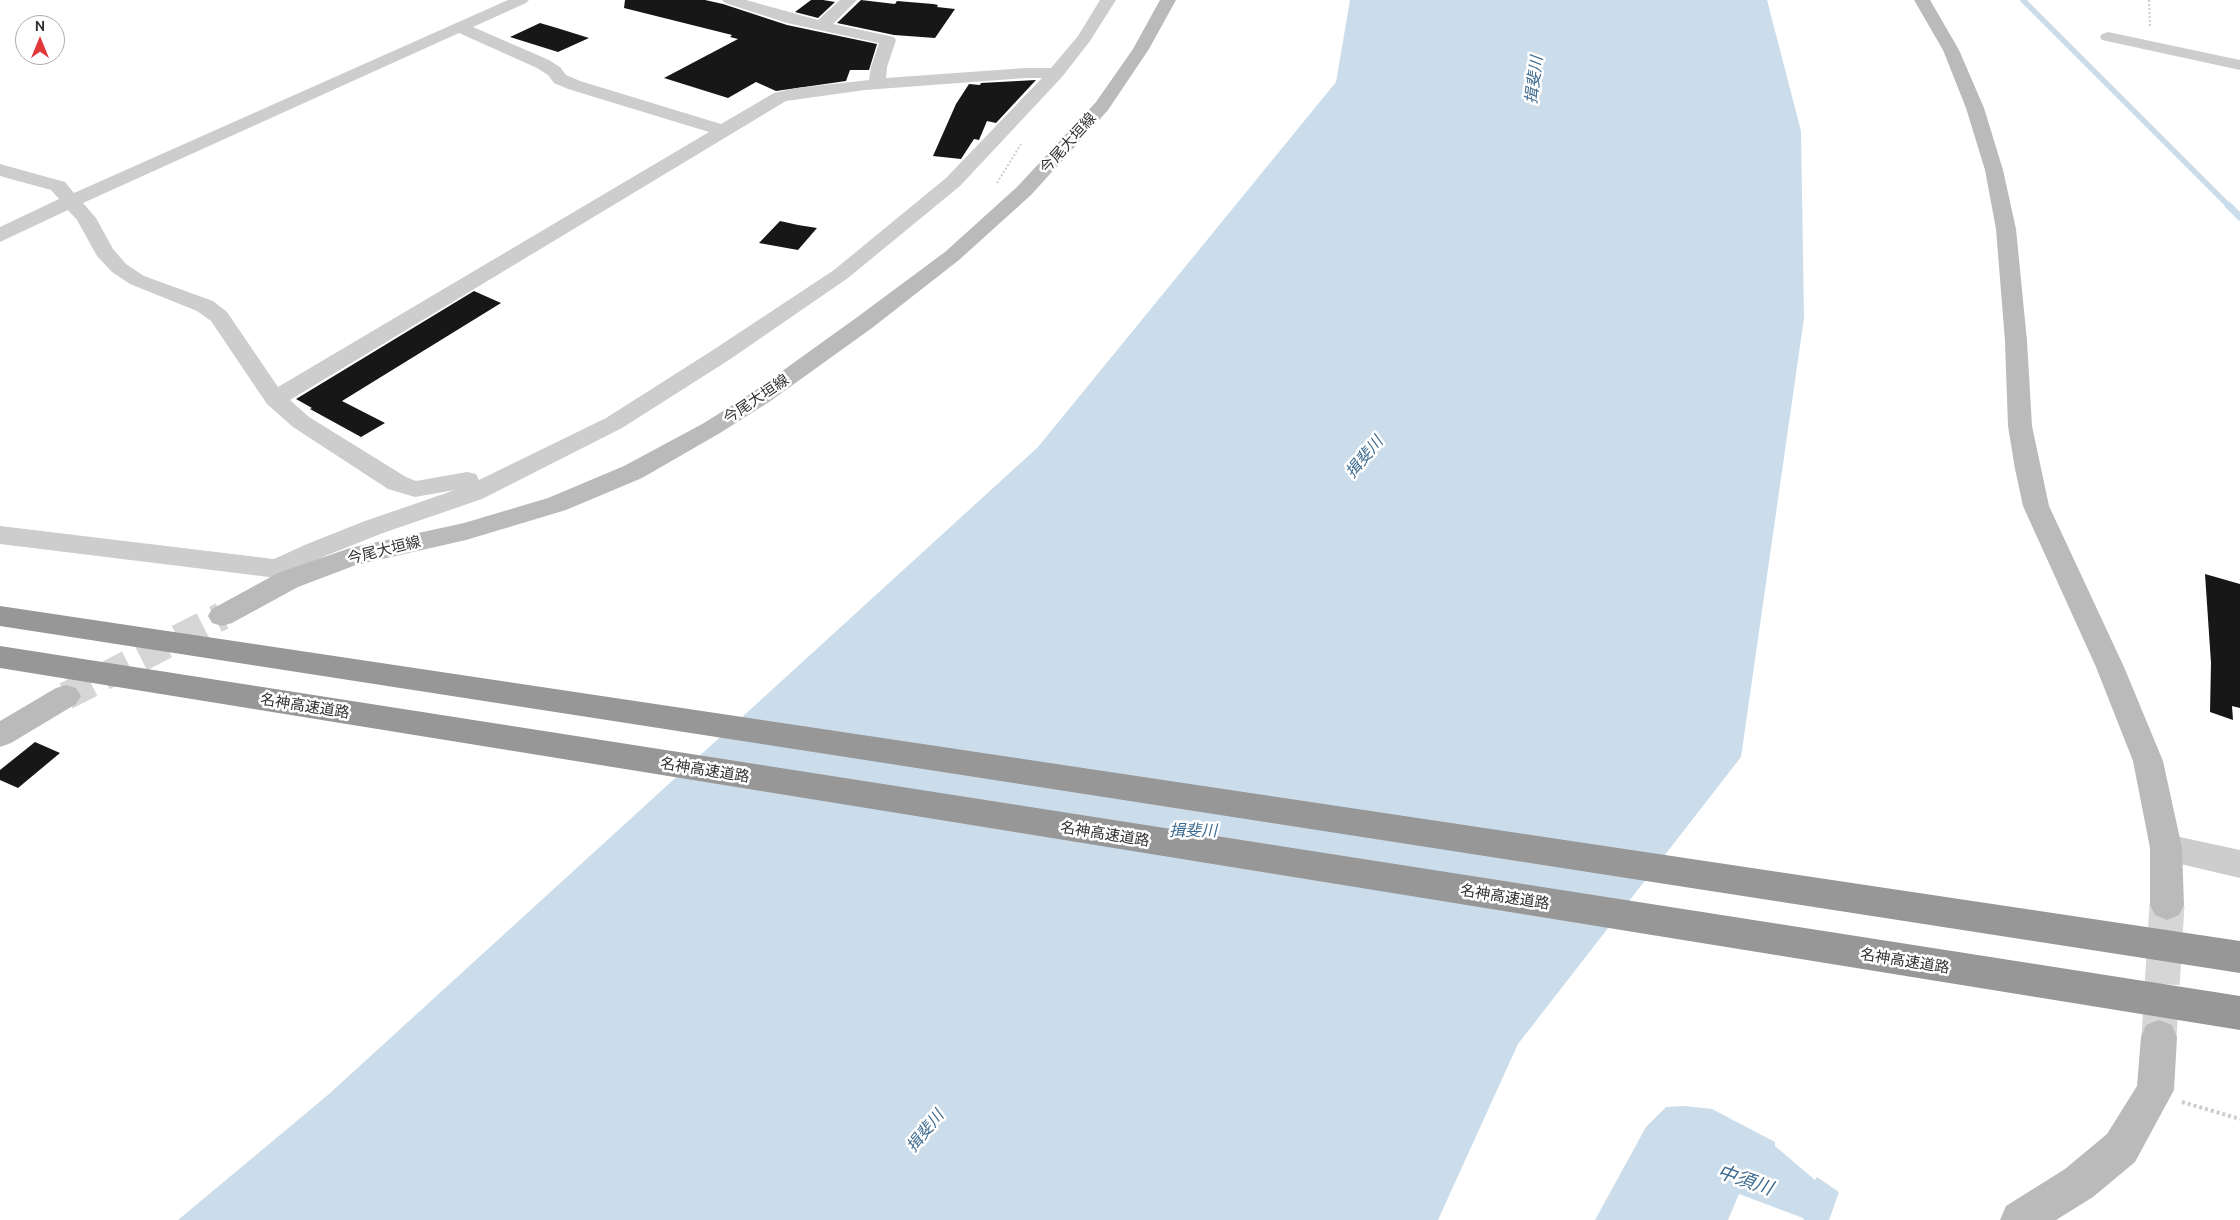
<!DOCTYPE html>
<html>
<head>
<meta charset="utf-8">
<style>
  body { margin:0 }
  #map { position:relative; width:2240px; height:1220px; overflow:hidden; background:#fff; font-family:Ubuntu,sans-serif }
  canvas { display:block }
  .north { position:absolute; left:15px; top:15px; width:50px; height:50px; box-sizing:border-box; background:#fff; border:1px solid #acacac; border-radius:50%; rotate:0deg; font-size:14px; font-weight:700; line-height:20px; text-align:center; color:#303030 }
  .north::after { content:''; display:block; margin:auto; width:18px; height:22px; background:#e0383b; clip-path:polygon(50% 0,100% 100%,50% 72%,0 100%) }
</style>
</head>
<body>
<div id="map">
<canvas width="2240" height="1220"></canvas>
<div class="north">N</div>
</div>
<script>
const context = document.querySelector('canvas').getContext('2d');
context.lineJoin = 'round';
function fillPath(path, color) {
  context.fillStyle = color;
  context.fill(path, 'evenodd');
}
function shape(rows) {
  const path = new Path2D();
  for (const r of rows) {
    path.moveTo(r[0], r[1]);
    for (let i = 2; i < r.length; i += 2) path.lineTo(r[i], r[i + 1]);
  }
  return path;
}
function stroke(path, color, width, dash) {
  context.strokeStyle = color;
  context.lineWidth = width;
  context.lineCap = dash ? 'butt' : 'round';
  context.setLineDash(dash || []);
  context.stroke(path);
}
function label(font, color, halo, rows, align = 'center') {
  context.font = font + ' Ubuntu,"Noto Sans JP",sans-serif';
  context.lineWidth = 5;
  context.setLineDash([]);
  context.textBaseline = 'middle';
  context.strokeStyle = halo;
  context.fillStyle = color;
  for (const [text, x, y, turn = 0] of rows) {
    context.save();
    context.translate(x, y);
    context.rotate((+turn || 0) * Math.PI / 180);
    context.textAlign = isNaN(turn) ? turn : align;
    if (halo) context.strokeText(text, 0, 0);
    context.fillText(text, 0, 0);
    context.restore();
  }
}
fillPath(shape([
  [1350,0,1767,0,1801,131,1804,318,1741,757,1518,1044,1438,1220,178,1220,329,1094,1038,447,1336,82],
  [1685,1106,1712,1109,1775,1142,1775,1146,1815,1180,1817,1177,1839,1192,1829,1220,1804,1220,1803,1218,1739,1194,1728,1220,1595,1220,1646,1127,1666,1107]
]), '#cbddeb');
stroke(shape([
  [2023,0,2229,206]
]), '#cbddeb', 5.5);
stroke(shape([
  [2228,205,2240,217]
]), '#cbddeb', 7);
fillPath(shape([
  [625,0,705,0,723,4,787,25,877,44,869,70,850,70,846,81,776,91,756,82,728,98,664,78,738,39,730,37,732,35,624,8],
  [811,0,823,0,835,2,818,18,795,12],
  [861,0,895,4,897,1,933,4,938,5,937,7,955,9,935,38,894,35,837,23],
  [540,23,557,28,589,38,558,52,510,37],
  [1036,80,996,123,987,121,979,140,974,139,961,159,933,156,956,104,969,84,980,85,981,83],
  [780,221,798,225,817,228,798,250,759,243],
  [474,291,501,303,342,401,385,423,361,437,310,409,312,408,296,399],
  [2205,574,2240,584,2240,708,2232,706,2233,720,2210,712,2211,663],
  [35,742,60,753,18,788,0,780,0,770]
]), '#171717');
stroke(shape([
  [66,696,222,616]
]), '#d6d6d6', 28, [28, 14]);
stroke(shape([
  [2159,1037,2167,905]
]), '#d6d6d6', 35, [35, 18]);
stroke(shape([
  [2149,0,2150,26],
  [997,183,1021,144]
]), '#cdcdcd', 2, [2, 2]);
stroke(shape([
  [2182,1102,2240,1119]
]), '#cdcdcd', 4, [3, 3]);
fillPath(shape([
  [508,0,529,0,526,3,473,27,549,60,560,67,566,75,580,81,721,124,774,93,797,88,869,80,871,67,879,43,787,23,725,3,722,0,746,0,818,20,840,0,857,0,833,24,894,37,896,40,887,67,886,78,1026,68,1051,68,1078,36,1100,0,1116,0,1090,41,1062,77,960,186,848,278,729,360,622,428,482,499,383,533,325,556,295,571,301,580,298,587,288,589,278,587,269,577,0,544,0,526,274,559,307,544,365,521,455,490,415,497,388,489,293,427,267,404,211,321,197,311,130,284,112,272,97,256,77,220,68,210,0,242,0,227,59,199,51,190,0,176,0,164,65,182,74,193,508,0],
  [459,33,537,68,548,75,554,83,568,89,709,132,278,387,227,312,213,301,144,276,126,264,113,249,96,218,83,203,459,33],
  [1026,78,1042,78,946,178,834,270,713,350,606,418,479,480,476,474,467,472,416,481,406,477,309,417,290,400,786,101,865,90,1026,78],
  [2108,32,2240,60,2240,70,2102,40,2100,37,2102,34,2108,32],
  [2166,834,2240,850,2240,878,2155,858,2150,848,2155,838,2166,834]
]), '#cdcdcd');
fillPath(shape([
  [1160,0,1176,0,1149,49,1108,110,1031,195,959,260,872,328,769,402,720,433,642,478,566,510,466,540,356,565,298,587,232,623,222,626,212,623,208,616,212,609,278,573,350,548,464,523,548,498,624,466,704,423,753,392,856,318,945,252,1017,187,1096,102,1133,49,1160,0],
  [1914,0,1930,0,1959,50,1984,108,2003,170,2016,229,2027,341,2032,426,2049,506,2124,667,2163,761,2182,848,2184,905,2179,915,2167,920,2155,915,2150,905,2150,848,2133,761,2096,667,2023,506,2015,469,2008,426,2005,341,1996,229,1985,170,1966,108,1943,50,1914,0],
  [66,685,76,688,81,696,76,704,11,743,0,747,0,721,56,688,66,685],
  [2159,1020,2172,1025,2177,1037,2174,1090,2135,1162,2093,1197,2056,1220,2000,1220,2006,1206,2065,1169,2107,1134,2137,1086,2141,1037,2146,1025,2159,1020]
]), '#bababa');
fillPath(shape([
  [0,606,2240,941,2240,973,0,626,0,606],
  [0,646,2240,996,2240,1030,0,668,0,646]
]), '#979797');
label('15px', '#303030', '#fff', [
  ["今尾大垣線",1068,143,-48],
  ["今尾大垣線",756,399,-34],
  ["今尾大垣線",384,550,-14],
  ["名神高速道路",305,706,9],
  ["名神高速道路",705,770,9],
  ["名神高速道路",1105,834,9],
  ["名神高速道路",1505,897,9],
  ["名神高速道路",1905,961,9]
]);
label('italic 16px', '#3f6c90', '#fff', [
  ["揖斐川",1534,80,-83],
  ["揖斐川",1364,457,-50],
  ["揖斐川",1193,831],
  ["揖斐川",925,1131,-51]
]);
label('italic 19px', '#3f6c90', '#fff', [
  ["中須川",1745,1180,19]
]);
</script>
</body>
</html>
